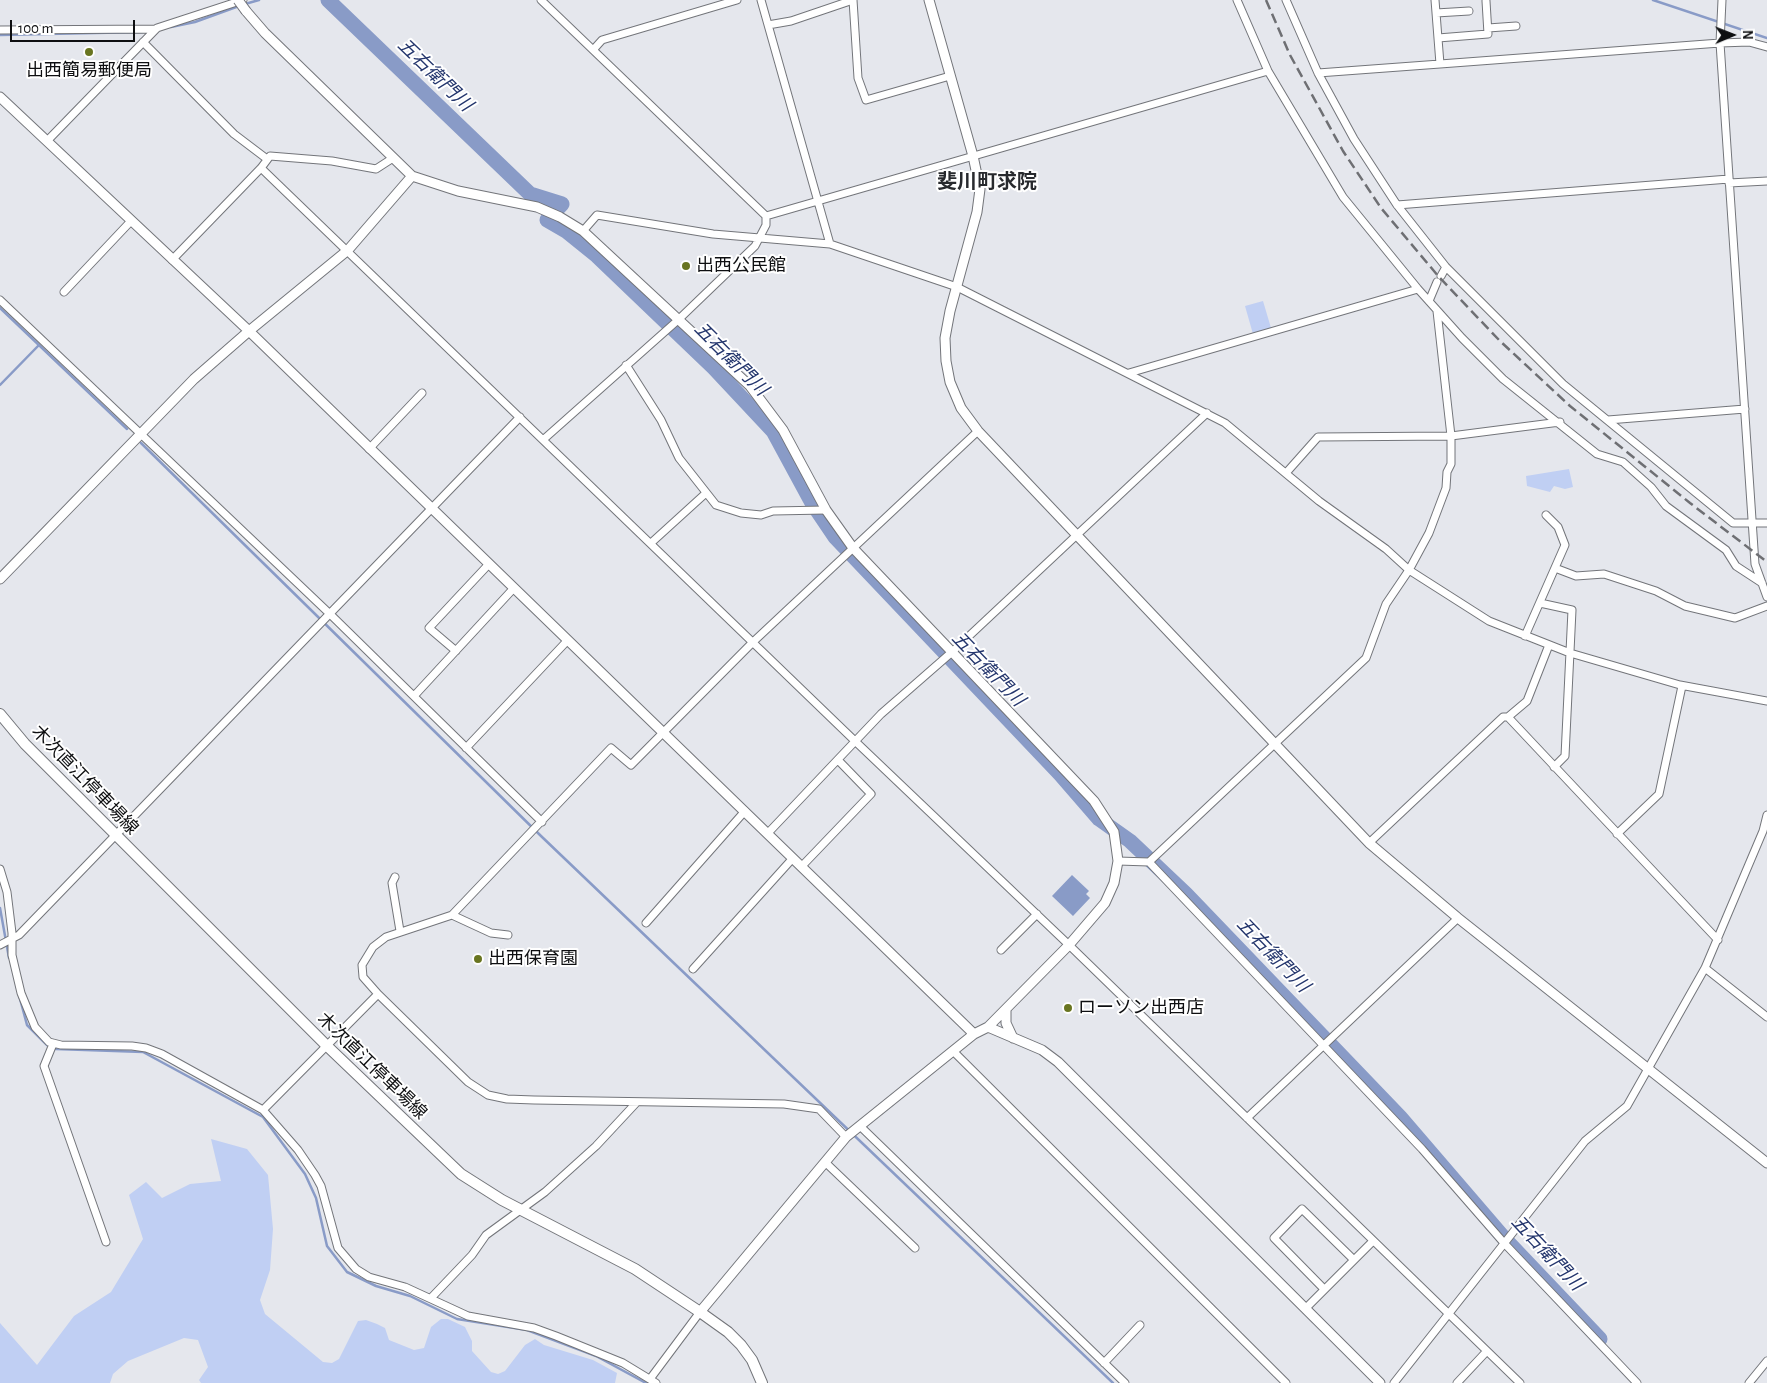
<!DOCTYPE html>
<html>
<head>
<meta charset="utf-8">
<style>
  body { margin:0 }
  #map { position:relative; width:1767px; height:1383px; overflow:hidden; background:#e5e7ed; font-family:"Alegreya Sans",sans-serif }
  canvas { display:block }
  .north { position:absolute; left:1707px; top:10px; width:50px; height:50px; -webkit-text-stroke:4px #fff; paint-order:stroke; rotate:89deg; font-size:14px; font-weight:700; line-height:20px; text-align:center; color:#0e0f11 }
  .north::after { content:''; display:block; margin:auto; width:18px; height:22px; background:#0e0f11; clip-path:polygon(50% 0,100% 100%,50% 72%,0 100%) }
  .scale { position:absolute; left:10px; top:20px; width:125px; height:22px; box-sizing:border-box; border:2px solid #0e0f11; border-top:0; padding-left:6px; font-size:15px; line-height:18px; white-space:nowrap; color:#0e0f11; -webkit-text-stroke:4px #fff; paint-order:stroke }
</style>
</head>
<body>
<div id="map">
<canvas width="1767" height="1383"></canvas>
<div class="north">N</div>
<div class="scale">100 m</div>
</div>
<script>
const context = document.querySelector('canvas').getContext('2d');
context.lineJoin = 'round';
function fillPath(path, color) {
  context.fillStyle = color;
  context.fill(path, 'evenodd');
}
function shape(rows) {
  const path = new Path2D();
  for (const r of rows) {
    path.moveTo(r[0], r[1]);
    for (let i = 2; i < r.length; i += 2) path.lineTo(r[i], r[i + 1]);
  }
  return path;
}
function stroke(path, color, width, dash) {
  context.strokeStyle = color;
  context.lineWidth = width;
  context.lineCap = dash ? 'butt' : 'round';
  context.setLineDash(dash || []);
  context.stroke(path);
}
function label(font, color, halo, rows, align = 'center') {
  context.font = font + ' "Alegreya Sans","Noto Sans JP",sans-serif';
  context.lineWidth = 4;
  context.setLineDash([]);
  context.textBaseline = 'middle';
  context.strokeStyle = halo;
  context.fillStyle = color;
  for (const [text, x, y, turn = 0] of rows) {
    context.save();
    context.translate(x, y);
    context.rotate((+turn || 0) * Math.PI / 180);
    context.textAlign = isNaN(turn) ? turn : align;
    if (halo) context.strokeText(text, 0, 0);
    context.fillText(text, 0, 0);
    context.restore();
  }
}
fillPath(shape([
  [1263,301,1271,328,1253,334,1245,306],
  [1569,469,1573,487,1565,489,1554,486,1550,492,1527,486,1526,476],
  [211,1139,247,1149,268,1175,273,1229,270,1270,260,1300,265,1314,323,1362,332,1363,339,1359,358,1321,366,1320,377,1324,385,1328,389,1340,414,1350,424,1348,431,1327,441,1319,448,1319,465,1327,472,1341,472,1351,491,1372,498,1374,505,1371,525,1345,535,1339,544,1345,593,1360,617,1373,615,1383,201,1383,199,1380,208,1367,198,1340,184,1338,128,1361,113,1374,110,1383,0,1383,0,1323,37,1365,74,1316,111,1292,143,1239,129,1195,146,1182,162,1198,190,1184,221,1181]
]), '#c0cff3');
fillPath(shape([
  [1072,875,1089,891,1086,894,1090,898,1073,916,1052,896]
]), '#899bc7');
stroke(shape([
  [1653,0,1767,38],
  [245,4,259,0],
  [171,27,195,22,239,6],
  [0,35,143,32],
  [0,308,127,429],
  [0,385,39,345],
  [141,443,541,836,1113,1383],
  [0,908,9,958],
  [19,995,27,1025,47,1045,56,1049,143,1052,263,1117,305,1174,316,1198,327,1246,347,1272,376,1286,410,1296,457,1319,527,1330,596,1356,646,1383]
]), '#899bc7', 2.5);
stroke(shape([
  [328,0,530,194,562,204,547,220,566,231,597,256,714,368,773,431,812,503,835,537,1060,774,1099,819,1130,841,1186,894,1400,1117,1504,1238,1600,1339]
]), '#899bc7', 15);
const minor = shape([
  [541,0,766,216,1268,71],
  [761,0,830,244],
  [853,0,858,78,866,100,950,76],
  [1237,0,1268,71,1343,197,1418,289,1462,338,1503,379,1597,454,1623,462,1651,487,1666,506,1726,550,1736,566,1762,583],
  [1286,0,1318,73,1354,139,1397,205,1446,267,1563,384,1733,523,1767,523],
  [1722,0,1720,43,1755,564,1767,597],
  [1436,13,1469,11],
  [768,25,791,21,853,0],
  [1488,28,1516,26],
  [0,30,156,29],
  [1438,38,1488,34,1486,1],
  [143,42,234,134,267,159],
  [593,50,602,40,737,0],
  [1440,64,1720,43,1749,42,1767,47],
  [1318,73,1440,64,1435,0],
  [48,140,157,28,243,0],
  [261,168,856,742,1069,945,1520,1383],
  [1729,183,1767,181],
  [1397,205,1729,179],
  [583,231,597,215,713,234,830,244,957,287,1225,423,1319,501,1386,549,1409,570,1489,621,1570,653,1680,685,1767,701],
  [172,260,261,168,270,156,332,161,376,169,393,158],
  [1441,276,1446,267],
  [64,292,131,221],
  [0,300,331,615,542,822],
  [1429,301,1437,282],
  [626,365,661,420,679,458,716,505,741,513,761,515,773,511,826,510],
  [1129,373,1418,289],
  [1608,420,1745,409],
  [544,439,678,320,755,246,766,225,766,216],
  [369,449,422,393],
  [1286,473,1318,437,1451,436,1560,422],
  [651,543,706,493],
  [1555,568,1576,576,1604,574,1656,591,1685,606,1735,618,1767,606],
  [1540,603,1572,610,1565,756,1554,767],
  [1525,636,1565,545,1558,527,1546,515],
  [1549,645,1527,701,1508,717,1718,940],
  [456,651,429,628,488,565],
  [414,696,513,589],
  [466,748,567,641],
  [768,833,881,714,952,652,1207,413],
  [1617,834,1659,794,1682,686],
  [1369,843,1503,717,1508,717],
  [1118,861,1149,862,1422,1149,1504,1243,1637,1383],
  [1149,862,1366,658,1386,604,1409,570,1429,533,1446,488,1447,472,1451,464,1451,436,1437,311],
  [802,866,871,794,838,760],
  [0,869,7,892,12,933,12,955,21,993,35,1027,49,1042,61,1045,132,1046,146,1048,162,1054,263,1110,298,1150,315,1175,321,1186,338,1248,356,1269,369,1277,405,1287,468,1316,534,1328,556,1336,623,1363,656,1383],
  [395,877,392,883,400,931],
  [452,915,491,933,508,935],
  [646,923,745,811],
  [0,945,19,935,520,417],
  [1001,950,1037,914],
  [1705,968,1767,1017],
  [693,969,793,858],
  [53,1044,44,1066,106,1242],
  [953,1051,1286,1383],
  [263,1110,378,994],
  [1247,1118,1458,918],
  [860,1126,1125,1383],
  [846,1137,819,1109,784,1104,534,1100,507,1099,488,1095,468,1082,378,994,363,977,362,965,373,947,386,937,452,915,611,748,631,765,753,642,978,431],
  [826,1163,915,1248],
  [1324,1289,1274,1238,1302,1209,1354,1260],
  [431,1298,472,1255,486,1235,545,1192,596,1146,637,1102],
  [1306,1308,1373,1241],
  [1104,1363,1140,1325],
  [650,1379,700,1312],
  [1394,1383,1585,1141,1627,1106,1705,968,1763,831,1767,815],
  [1457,1383,1486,1352],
  [1749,1383,1767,1361]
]);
const tertiary = shape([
  [929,0,973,156,980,189,977,212,950,311,945,338,946,361,950,382,961,408,978,431,1369,843,1458,918,1767,1163],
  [246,11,265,33,412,176,458,191,537,207,560,217,583,231,750,386,783,430,826,510,853,548,1094,801,1114,832,1118,861,1114,883,1105,903,1069,945,988,1027,974,1034,846,1137,700,1312],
  [0,97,249,331,974,1034],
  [0,579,194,379,249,331,348,250,412,176],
  [1006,1009,1006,1023,1013,1038],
  [988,1027,1042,1050,1058,1062,1380,1383]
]);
const secondary = shape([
  [0,714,25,744,326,1045,461,1174,502,1200,635,1269,700,1312,728,1332,741,1345,752,1360,762,1383]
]);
stroke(minor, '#73757a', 9);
stroke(tertiary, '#73757a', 11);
stroke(secondary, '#73757a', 12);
stroke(minor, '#fff', 7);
stroke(tertiary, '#fff', 9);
stroke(secondary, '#fff', 10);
stroke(shape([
  [1266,0,1290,55,1343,151,1381,208,1439,277,1500,341,1570,406,1690,503,1767,562]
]), '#6e6f73', 2.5, [10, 5]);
const tertiaryBridge = shape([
  [238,0,246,11]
]);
stroke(tertiaryBridge, '#73757a', 11, []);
stroke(tertiaryBridge, '#fff', 9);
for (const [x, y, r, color] of [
  [89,52,5,"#697521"],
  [686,266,5,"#697521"],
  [478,959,5,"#697521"],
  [1068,1008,5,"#697521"]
]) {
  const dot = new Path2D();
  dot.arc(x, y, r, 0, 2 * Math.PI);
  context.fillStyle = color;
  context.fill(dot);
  stroke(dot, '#fff', 2);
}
label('18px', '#0e0f11', '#fff', [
  ["出西簡易郵便局",89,71,"center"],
  ["出西公民館",696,266],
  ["出西保育園",488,959],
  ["ローソン出西店",1078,1008]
], 'left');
label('18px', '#0e0f11', '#fff', [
  ["木次直江停車場線",85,780,46],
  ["木次直江停車場線",372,1066,44]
]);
label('italic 19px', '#24366d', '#fff', [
  ["五右衛門川",435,75,44],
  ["五右衛門川",731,359,45],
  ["五右衛門川",988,669,46],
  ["五右衛門川",1273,955,46],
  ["五右衛門川",1547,1253,47]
]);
label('bold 20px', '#282a2e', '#fff', [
  ["斐川町求院",987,182]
]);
</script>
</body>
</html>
